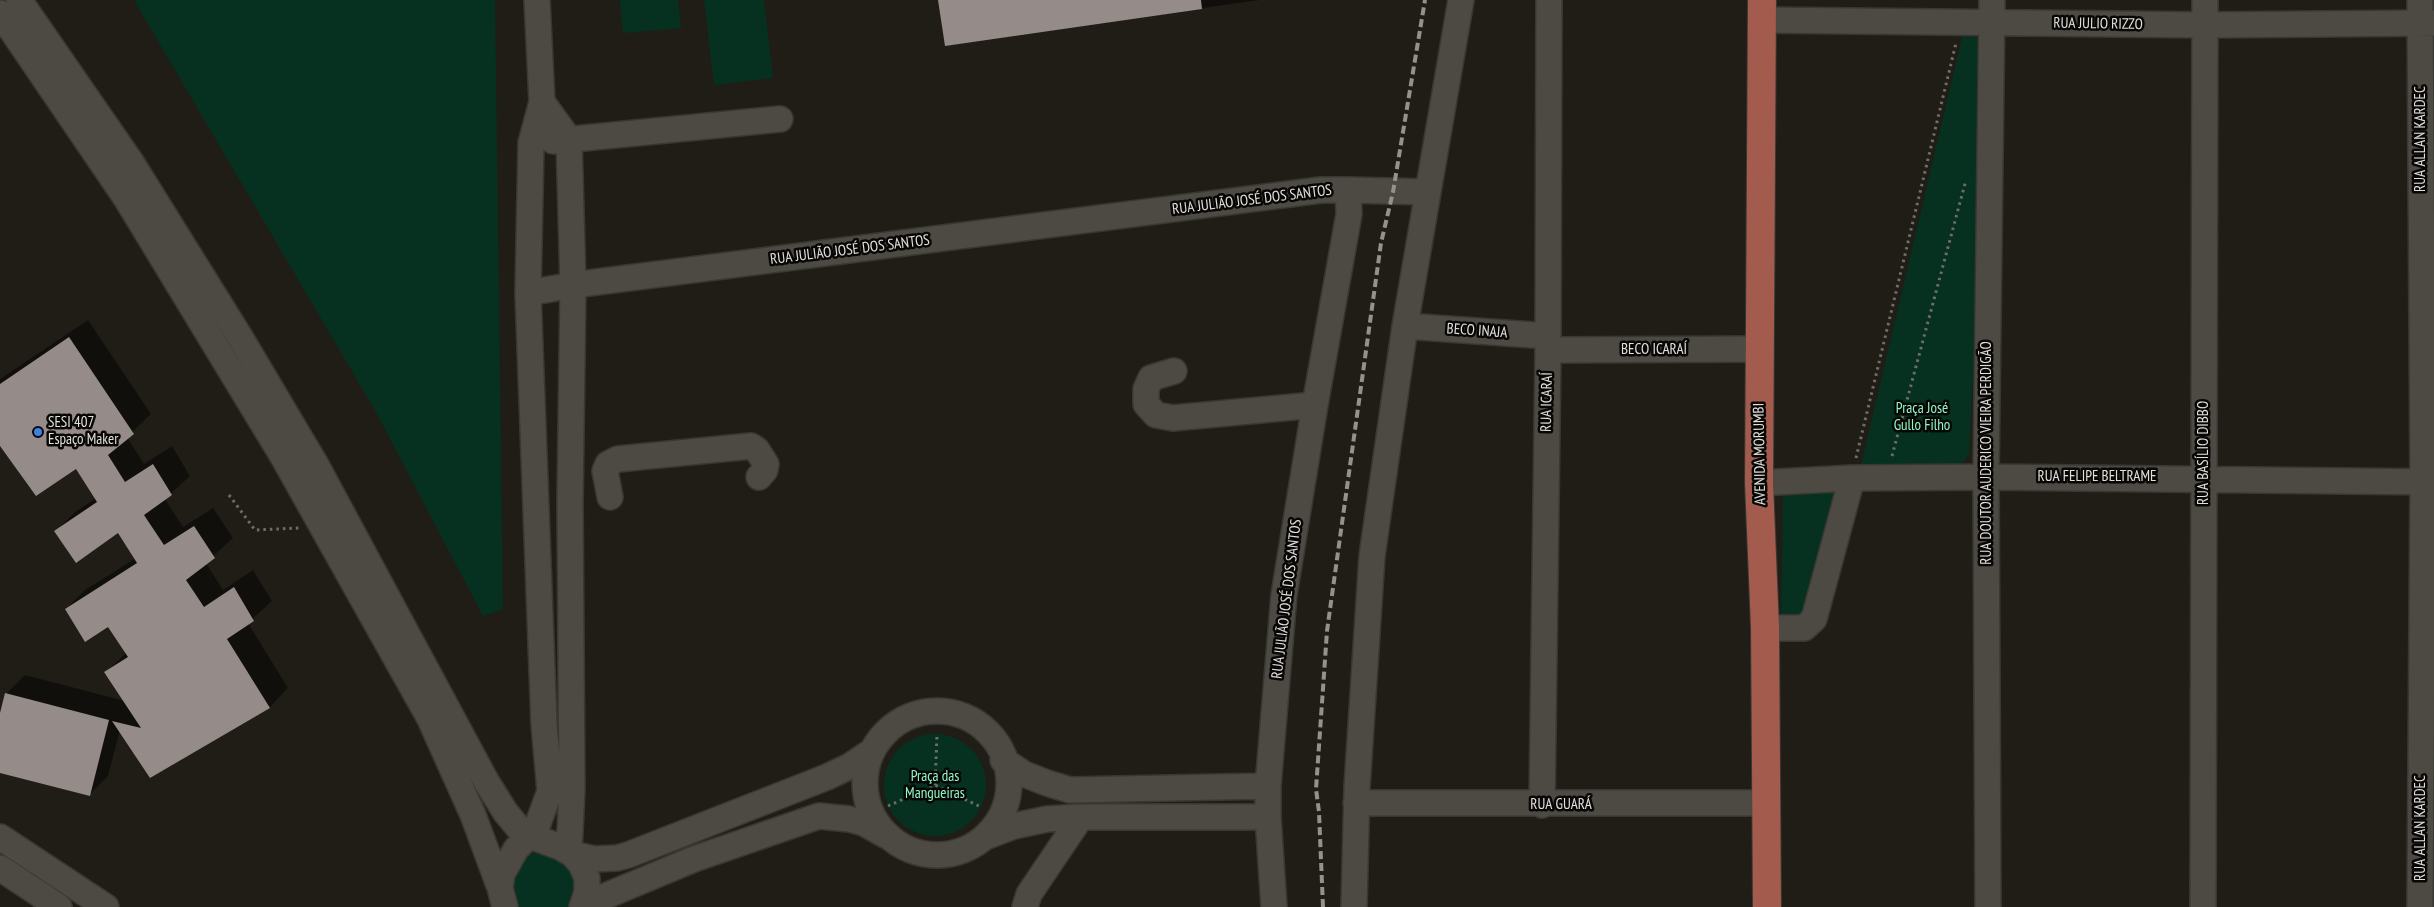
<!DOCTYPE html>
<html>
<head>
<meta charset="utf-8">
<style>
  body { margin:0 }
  canvas { display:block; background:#1f1d16 }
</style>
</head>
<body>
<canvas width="2434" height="907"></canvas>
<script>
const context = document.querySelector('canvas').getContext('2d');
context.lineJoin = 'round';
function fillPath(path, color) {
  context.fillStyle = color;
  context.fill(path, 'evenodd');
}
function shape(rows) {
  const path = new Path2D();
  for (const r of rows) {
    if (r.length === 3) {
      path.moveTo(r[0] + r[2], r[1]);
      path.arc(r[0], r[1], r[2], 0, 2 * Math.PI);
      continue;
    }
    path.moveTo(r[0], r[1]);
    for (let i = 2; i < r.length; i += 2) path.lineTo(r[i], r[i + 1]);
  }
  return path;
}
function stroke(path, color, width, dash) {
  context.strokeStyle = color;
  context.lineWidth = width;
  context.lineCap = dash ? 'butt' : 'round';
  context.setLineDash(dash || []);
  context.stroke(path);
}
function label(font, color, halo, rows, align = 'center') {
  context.font = font + ' "PT Sans Narrow",sans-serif';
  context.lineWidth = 5;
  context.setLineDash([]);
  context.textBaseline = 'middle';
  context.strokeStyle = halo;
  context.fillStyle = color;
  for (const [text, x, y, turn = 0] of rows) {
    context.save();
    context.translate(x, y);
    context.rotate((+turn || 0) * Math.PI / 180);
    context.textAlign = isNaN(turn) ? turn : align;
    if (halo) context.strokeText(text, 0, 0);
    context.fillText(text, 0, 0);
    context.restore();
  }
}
fillPath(shape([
  [134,0,495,0,503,609,483,616,377,414],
  [620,0,678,0,681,28,623,33],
  [704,0,764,0,773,78,714,85],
  [1964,29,1980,40,1974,351,1969,455,1960,467,1861,465],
  [1792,487,1844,489,1802,616,1781,617,1783,496],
  [935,785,51],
  [540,852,553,854,572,871,576,884,575,896,569,907,517,907,510,875,517,864,527,856]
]), '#06301f');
fillPath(shape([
  [939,0,1260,0,946,44],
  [88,320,151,414,127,437,144,464,172,446,190,476,165,499,183,527,213,508,233,538,206,563,223,590,253,570,272,601,248,623,288,688,270,707,151,777,120,730,108,776,89,795,0,772,0,718,6,694,25,675,125,701,106,672,127,652,109,626,66,609,85,590,136,558,118,532,56,531,75,512,96,498,77,468,0,444,0,379]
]), '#0007');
fillPath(shape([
  [938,0,1201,0,1202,9,945,46],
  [69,337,134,434,108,455,125,482,153,464,172,495,144,515,164,545,194,526,215,558,186,580,204,607,234,587,254,621,227,639,270,708,150,778,112,721,141,728,104,672,128,657,108,627,85,642,65,609,137,563,118,533,76,563,54,531,97,502,76,469,36,496,0,446,0,384],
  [5,693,109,720,90,796,0,773,0,713]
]), '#958b88');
const minor = shape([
  [19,0,131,162,240,337,316,465,486,781,506,813,527,838],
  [2420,0,2423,482,2420,907],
  [0,13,126,198,282,455,430,719,473,815,500,888],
  [1762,20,2205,25,2434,23],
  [542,102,569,139,573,285,570,503,572,789,569,852],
  [553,141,780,119],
  [1348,190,1428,192],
  [528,293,573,285,1321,190,1348,190,1349,214,1315,405,1284,595,1268,786,1268,817,1274,907],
  [1405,326,1548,336],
  [1548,350,1759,349],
  [1174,371,1151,378,1146,389,1146,404,1156,415,1173,418,1315,405],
  [1759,483,1852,478,1986,477,2434,482],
  [610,497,605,471,608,464,618,459,751,446,757,450,766,464,765,470,759,477],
  [1765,628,1804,628,1814,619,1852,478],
  [937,783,72],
  [1003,760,1024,774,1047,783,1070,790,1268,786],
  [1356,803,1765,803],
  [1542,805,1548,350,1549,0],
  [0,837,106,907],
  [533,837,550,791,544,724,528,293,531,143,542,102,537,0],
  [985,837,1014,826,1047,819,1081,817,1268,817],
  [572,854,594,859,617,858,628,855,827,777,850,766,871,752],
  [0,868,59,907],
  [584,905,694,859,819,816,849,819,864,823,885,835],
  [505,907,500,888,502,874,516,849,527,838,533,837,560,847,572,854,581,864,587,878,587,892,582,907],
  [1025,907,1029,894,1081,817],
  [1354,907,1357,787,1372,556,1405,326,1461,0],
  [1988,907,1986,477,1992,0],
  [2203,907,2205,0]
]);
const major = shape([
  [1762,0,1759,483,1765,628,1767,907]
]);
stroke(minor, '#393733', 28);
stroke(major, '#393733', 30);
stroke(shape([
  [1892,456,1966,180],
  [1856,458,1956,43],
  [229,495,255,530,299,528],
  [935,785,937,735],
  [888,806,935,785,981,807]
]), '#6f6d67', 3, [2.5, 4]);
stroke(minor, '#4c4a42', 25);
stroke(major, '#a25b4c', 28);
stroke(shape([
  [1323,907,1319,812,1316,789,1327,631,1381,243,1393,192,1425,0]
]), '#94928d', 4, [8, 4]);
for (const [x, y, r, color] of [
  [38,432,5,"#3f7fe0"]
]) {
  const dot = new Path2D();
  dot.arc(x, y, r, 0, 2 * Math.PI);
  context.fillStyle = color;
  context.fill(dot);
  stroke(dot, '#080705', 2);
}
label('15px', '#e2e0db', '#080705', [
  ["RUA JULIO RIZZO",2098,24,1],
  ["RUA ALLAN KARDEC",2421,139,-90],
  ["RUA JULIÃO JOSÉ DOS SANTOS",1252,200,-7],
  ["RUA JULIÃO JOSÉ DOS SANTOS",850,250,-7],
  ["BECO INAJA",1477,331,4],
  ["BECO ICARAÍ",1654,350],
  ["RUA ICARAÍ",1547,402,-89],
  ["RUA DOUTOR AUDERICO VIEIRA PERDIGÃO",1987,453,-90],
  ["RUA BASÍLIO DIBBO",2204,453,-90],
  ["AVENIDA MORUMBI",1760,454,-91],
  ["RUA FELIPE BELTRAME",2097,477],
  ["RUA JULIÃO JOSÉ DOS SANTOS",1287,599,-83],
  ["RUA GUARÁ",1561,805],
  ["RUA ALLAN KARDEC",2421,828,-90]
]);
label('15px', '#8df8c5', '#080705', [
  ["Praça José",1922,409],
  ["Gullo Filho",1922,426],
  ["Praça das",935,777],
  ["Mangueiras",935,794]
]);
label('15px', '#e2e0db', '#080705', [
  ["SESI 407",48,423],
  ["Espaço Maker",48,440]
], 'left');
</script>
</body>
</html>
